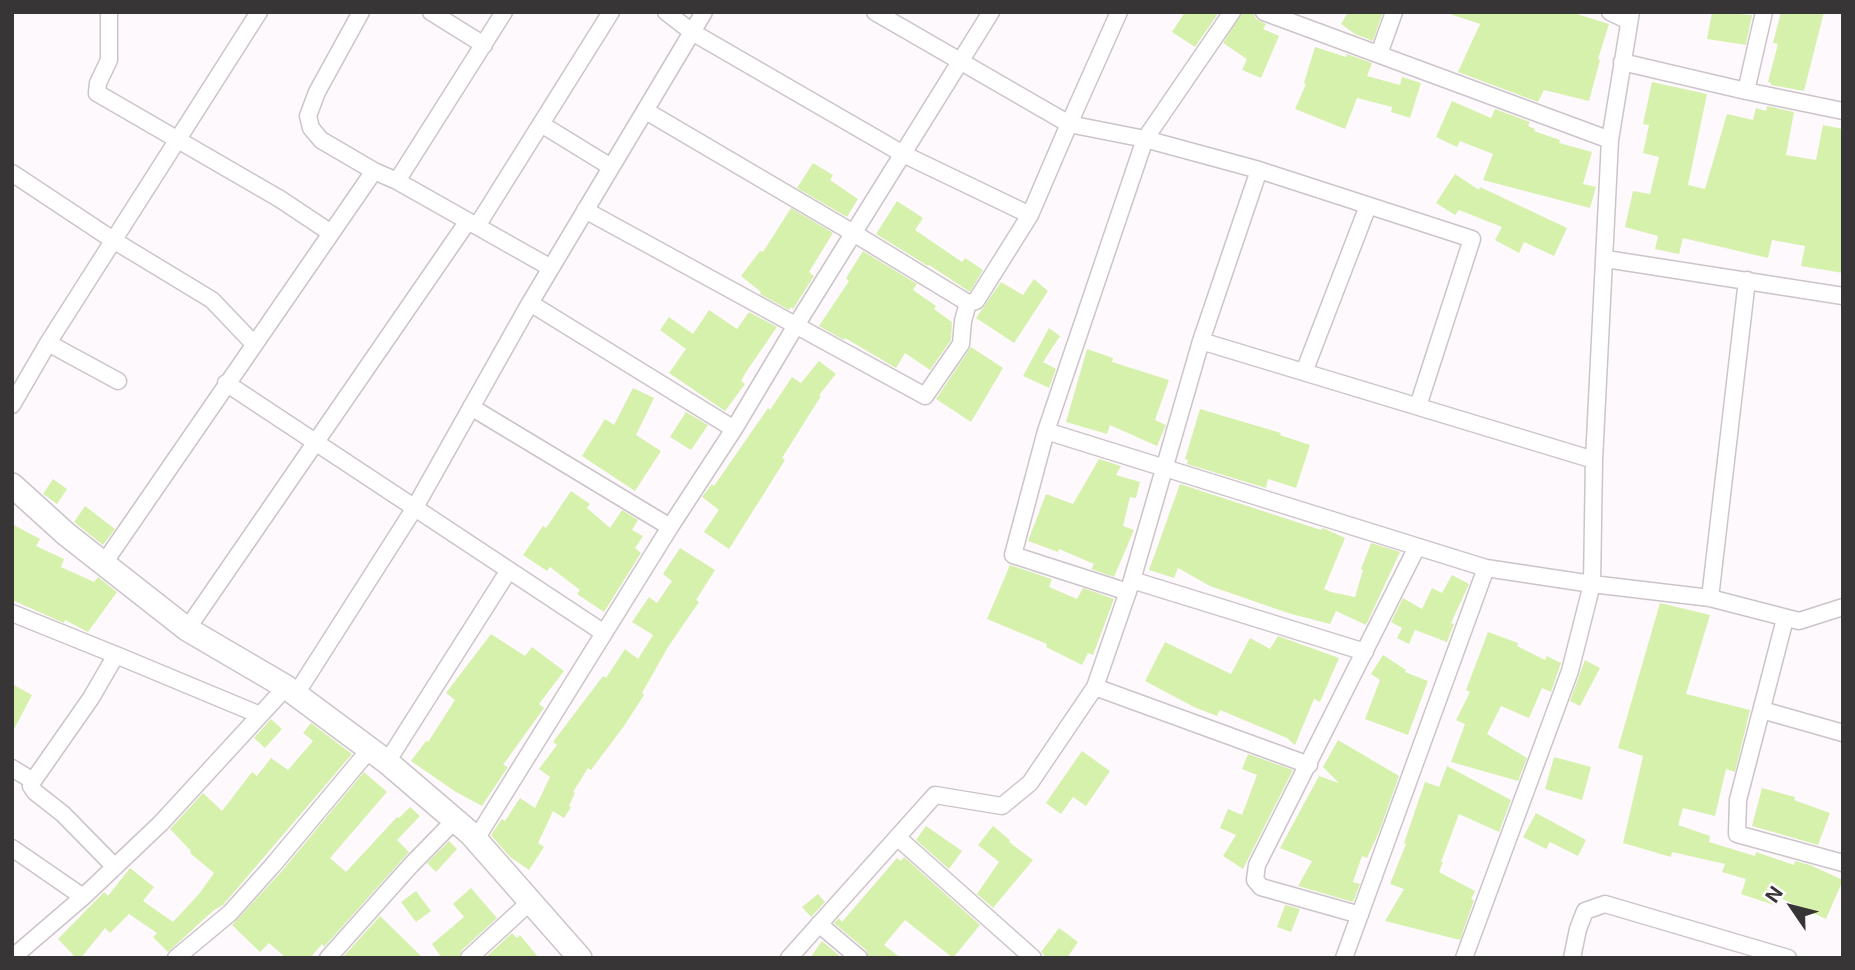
<!DOCTYPE html>
<html>
<head>
<meta charset="utf-8">
<style>
  body { margin:0 }
  #map { position:relative; width:1855px; height:970px; overflow:hidden; background:#fef9fd; font-family:Inter,sans-serif }
  canvas { display:block }
  .frame { position:absolute; inset:0; border:14px solid #383537; pointer-events:none }
  .north { position:absolute; left:1757px; top:872px; width:70px; height:70px; -webkit-text-stroke:5px #fef9fd; paint-order:stroke; rotate:305deg; font-size:19px; font-weight:700; line-height:28px; text-align:center; color:#383537 }
  .north::after { content:''; display:block; margin:auto; width:24px; height:32px; background:#383537; clip-path:polygon(50% 0,100% 100%,50% 72%,0 100%) }
</style>
</head>
<body>
<div id="map">
<canvas width="1855" height="970"></canvas>
<div class="frame"></div>
<div class="north">N</div>
</div>
<script>
const context = document.querySelector('canvas').getContext('2d');
context.lineJoin = 'round';
function fillPath(path, color) {
  context.fillStyle = color;
  context.fill(path, 'evenodd');
}
function shape(rows) {
  const path = new Path2D();
  for (const r of rows) {
    path.moveTo(r[0], r[1]);
    for (let i = 2; i < r.length; i += 2) path.lineTo(r[i], r[i + 1]);
  }
  return path;
}
function stroke(path, color, width, dash) {
  context.strokeStyle = color;
  context.lineWidth = width;
  context.lineCap = dash ? 'butt' : 'round';
  context.setLineDash(dash || []);
  context.stroke(path);
}
fillPath(shape([
  [1185,12,1219,12,1195,47,1172,32],
  [1242,12,1254,14,1256,19,1266,24,1263,29,1279,36,1261,78,1242,70,1247,59,1223,43],
  [1348,12,1383,12,1373,41,1355,34,1341,24],
  [1451,12,1571,12,1609,24,1598,59,1600,60,1589,101,1544,90,1538,102,1458,72,1480,24,1450,14],
  [1712,12,1752,15,1746,45,1707,39],
  [1781,12,1824,12,1804,91,1771,85,1771,83,1768,82,1778,44,1773,43],
  [1315,47,1346,57,1347,54,1372,63,1367,76,1400,85,1402,77,1421,83,1410,118,1391,112,1392,107,1357,98,1345,129,1295,109,1306,84,1304,83],
  [1652,82,1707,94,1688,185,1705,189,1727,114,1753,120,1756,108,1766,111,1767,106,1794,112,1786,155,1816,160,1823,125,1843,129,1843,273,1801,266,1805,246,1772,240,1768,258,1683,238,1679,254,1655,249,1658,236,1625,227,1633,191,1650,194,1659,157,1643,153,1649,125,1643,124],
  [1452,101,1491,118,1495,109,1530,122,1528,126,1535,129,1534,131,1560,140,1559,143,1592,152,1583,184,1596,187,1590,208,1483,180,1493,154,1460,141,1457,147,1436,137],
  [813,163,833,175,830,180,858,199,847,217,797,188],
  [1455,174,1479,190,1480,187,1567,228,1554,256,1524,242,1519,253,1495,240,1502,227,1459,210,1455,215,1436,203],
  [897,201,923,218,915,230,962,262,965,258,983,270,970,292,929,265,928,266,876,234],
  [791,208,833,233,809,272,814,276,793,309,791,307,789,310,760,294,761,292,741,276,760,251,763,252],
  [863,251,917,284,913,290,936,306,934,309,952,322,951,340,930,370,905,353,896,368,845,338,844,340,819,326,849,281,846,278],
  [1034,279,1048,291,1014,343,976,318,1001,282,1023,295],
  [709,310,737,329,749,312,777,327,746,372,741,381,745,384,725,411,669,373,686,349,660,330,669,317,693,334],
  [1049,328,1060,336,1043,362,1056,369,1049,388,1023,376],
  [971,347,1003,368,971,422,936,399],
  [1087,349,1113,358,1112,362,1169,380,1155,420,1166,425,1157,446,1110,425,1107,434,1066,422],
  [819,361,836,374,819,395,821,396,782,458,785,460,729,549,704,532,719,510,702,497,712,484,714,486,768,408,770,410,792,377,801,383],
  [633,388,654,398,636,435,661,451,635,491,582,456,605,419,614,425],
  [1200,409,1281,433,1280,435,1310,445,1296,488,1268,479,1266,488,1187,464,1188,460,1185,459],
  [686,412,708,425,691,450,670,437],
  [1099,459,1121,466,1116,475,1140,482,1136,498,1130,497,1123,526,1134,530,1114,577,1091,569,1094,564,1059,549,1058,552,1028,541,1046,494,1073,504],
  [53,479,67,489,57,504,43,494],
  [1180,484,1321,530,1323,528,1345,538,1324,589,1331,592,1355,597,1363,570,1361,569,1371,543,1400,552,1366,625,1336,611,1330,624,1288,613,1210,586,1178,568,1174,578,1149,570],
  [571,491,590,504,587,508,610,528,622,510,638,520,632,530,643,536,635,548,641,553,604,612,577,594,580,590,550,567,547,571,523,555,543,526,546,528],
  [85,506,115,529,103,545,74,522],
  [12,524,40,539,36,546,64,559,61,567,94,582,98,577,117,592,88,632,65,620,64,623,12,600],
  [680,548,715,570,696,600,699,602,668,647,642,693,644,695,624,726,591,770,588,768,573,792,575,793,569,806,571,807,564,818,553,811,538,843,544,847,529,870,510,857,491,835,502,819,505,821,520,798,535,808,550,777,539,769,557,745,553,742,603,676,606,678,625,649,638,659,653,635,632,622,649,597,657,603,672,581,663,574],
  [1010,565,1052,579,1049,587,1077,599,1083,588,1114,599,1093,655,1088,653,1082,665,1046,647,1047,644,987,619],
  [1452,575,1469,584,1451,623,1454,624,1447,642,1415,630,1409,644,1397,638,1402,628,1391,622,1403,598,1422,609,1432,588,1442,593],
  [1660,603,1710,615,1686,694,1750,710,1735,772,1726,769,1715,816,1683,808,1678,825,1710,836,1709,842,1755,856,1756,852,1794,865,1795,861,1810,865,1843,880,1826,919,1780,898,1777,906,1741,894,1746,879,1722,872,1725,864,1672,852,1671,857,1623,843,1643,756,1618,748],
  [1488,632,1518,643,1517,646,1545,660,1547,656,1561,663,1551,692,1542,688,1529,718,1501,706,1487,734,1527,758,1518,781,1451,762,1465,724,1456,720,1470,692,1466,690],
  [491,634,525,656,532,647,564,671,539,704,544,708,503,765,508,767,482,806,456,792,411,761,426,741,428,742,455,700,446,693],
  [1278,636,1339,658,1320,702,1314,699,1295,745,1287,738,1220,710,1217,716,1194,707,1145,681,1165,642,1231,674,1250,638,1270,649],
  [1383,655,1406,670,1405,672,1428,681,1408,735,1365,719,1380,680,1371,674],
  [1585,660,1600,668,1580,706,1570,701],
  [12,684,32,695,12,733],
  [271,719,282,729,265,748,254,738],
  [311,723,352,754,223,905,214,910,168,952,153,937,157,933,129,914,110,933,105,928,81,958,76,958,58,939,104,892,108,896,130,868,154,887,143,901,173,922,199,894,214,873,190,853,191,851,170,829,203,793,222,811,252,772,257,776,271,758,288,770,313,741,303,733],
  [1338,740,1399,776,1379,832,1367,858,1362,856,1353,882,1360,884,1353,902,1298,886,1312,861,1280,848,1319,776,1339,783,1323,767],
  [1082,751,1110,771,1086,806,1073,797,1061,814,1046,803],
  [1248,754,1293,770,1243,869,1223,856,1236,835,1220,828,1228,809,1242,815,1257,775,1242,769],
  [1554,757,1591,767,1582,800,1545,789],
  [1447,766,1511,800,1499,832,1459,814,1441,862,1443,862,1439,872,1475,891,1471,899,1474,900,1460,940,1385,921,1404,889,1390,884,1406,844,1404,843,1425,782,1439,787],
  [364,772,387,792,330,858,346,872,397,817,399,818,410,807,420,816,397,840,409,852,324,947,322,944,310,958,286,958,269,943,260,952,232,925,281,872],
  [1762,788,1795,797,1794,800,1830,813,1818,845,1752,826],
  [1536,813,1586,840,1578,856,1550,842,1546,849,1523,837],
  [926,826,962,851,949,869,916,840],
  [993,826,1010,840,1009,842,1033,860,993,908,977,894,999,862,978,845],
  [449,841,457,849,436,872,427,863],
  [904,857,980,925,953,958,905,920,884,945,901,958,869,958,866,950,834,923,839,918,842,922,897,858,901,861],
  [471,888,497,918,462,950,459,958,442,958,432,944,464,917,453,904],
  [416,891,431,911,416,922,401,902],
  [818,894,825,902,811,917,802,907],
  [1285,905,1300,909,1291,932,1277,927],
  [380,916,423,958,342,958],
  [1059,928,1078,942,1067,958,1047,958,1041,952],
  [512,933,517,938,520,935,539,958,485,958],
  [822,941,842,958,810,958]
]), '#d6f1ac');
const street = shape([
  [109,12,109,60,98,83,97,93,280,199,331,233],
  [361,12,317,92,308,116,311,128,321,140,374,171],
  [431,12,484,45],
  [504,12,397,181,551,268],
  [666,12,692,32,903,154,1030,215],
  [1119,12,1069,124,1145,139,1259,170],
  [1264,12,1610,140],
  [1610,12,1629,21],
  [1631,12,1610,140,1594,460,1592,584,1710,598,1799,621,1843,607],
  [1379,54,1394,12],
  [1622,62,1746,91,1843,111],
  [1746,91,1764,12],
  [646,111,855,234,968,303,976,301,1030,215,1069,124,875,12],
  [541,124,611,167],
  [12,173,113,240,212,300,254,344],
  [585,210,925,396,961,344,963,321,968,303],
  [477,226,611,12],
  [1606,259,1843,296],
  [530,303,734,429],
  [1201,341,1259,170,1472,239,1418,406],
  [48,343,118,381],
  [1304,372,1368,206],
  [226,383,604,633],
  [12,405,48,343,259,12],
  [471,407,670,527],
  [1046,431,1486,568,1592,584,1570,671,1464,958],
  [104,563,374,171,397,181],
  [1132,580,1365,652],
  [1128,592,1013,555,1046,431,1145,139,1232,12],
  [1710,598,1747,280],
  [12,613,116,655],
  [1785,619,1738,800,1737,834,1843,863],
  [187,629,468,221],
  [1095,687,1309,765],
  [296,694,414,509,530,303,704,12],
  [1762,710,1843,733],
  [387,762,509,570],
  [12,768,33,781,91,698,116,655,260,715],
  [33,781,31,786,35,792,63,814,115,867],
  [897,837,1033,958],
  [476,839,670,527,734,429,795,327,991,12],
  [12,848,83,897],
  [1360,915,1261,887,1255,880,1257,865,1417,547],
  [819,924,859,958],
  [12,958,83,897,161,823,286,687],
  [176,958,230,913,273,865,370,749],
  [328,958,411,865,455,820],
  [469,958,531,901],
  [789,958,935,795,1002,806,1030,783,1095,687,1132,580,1201,341,1594,460],
  [1344,958,1486,568],
  [1572,958,1578,929,1585,911,1605,904,1788,958]
]);
const secondary = shape([
  [12,485,66,534,187,629,286,687,387,762,470,833,580,958]
]);
stroke(street, '#ccc4ca', 19);
stroke(secondary, '#ccc4ca', 26);
stroke(street, '#fff', 16);
stroke(secondary, '#fff', 23);
</script>
</body>
</html>
